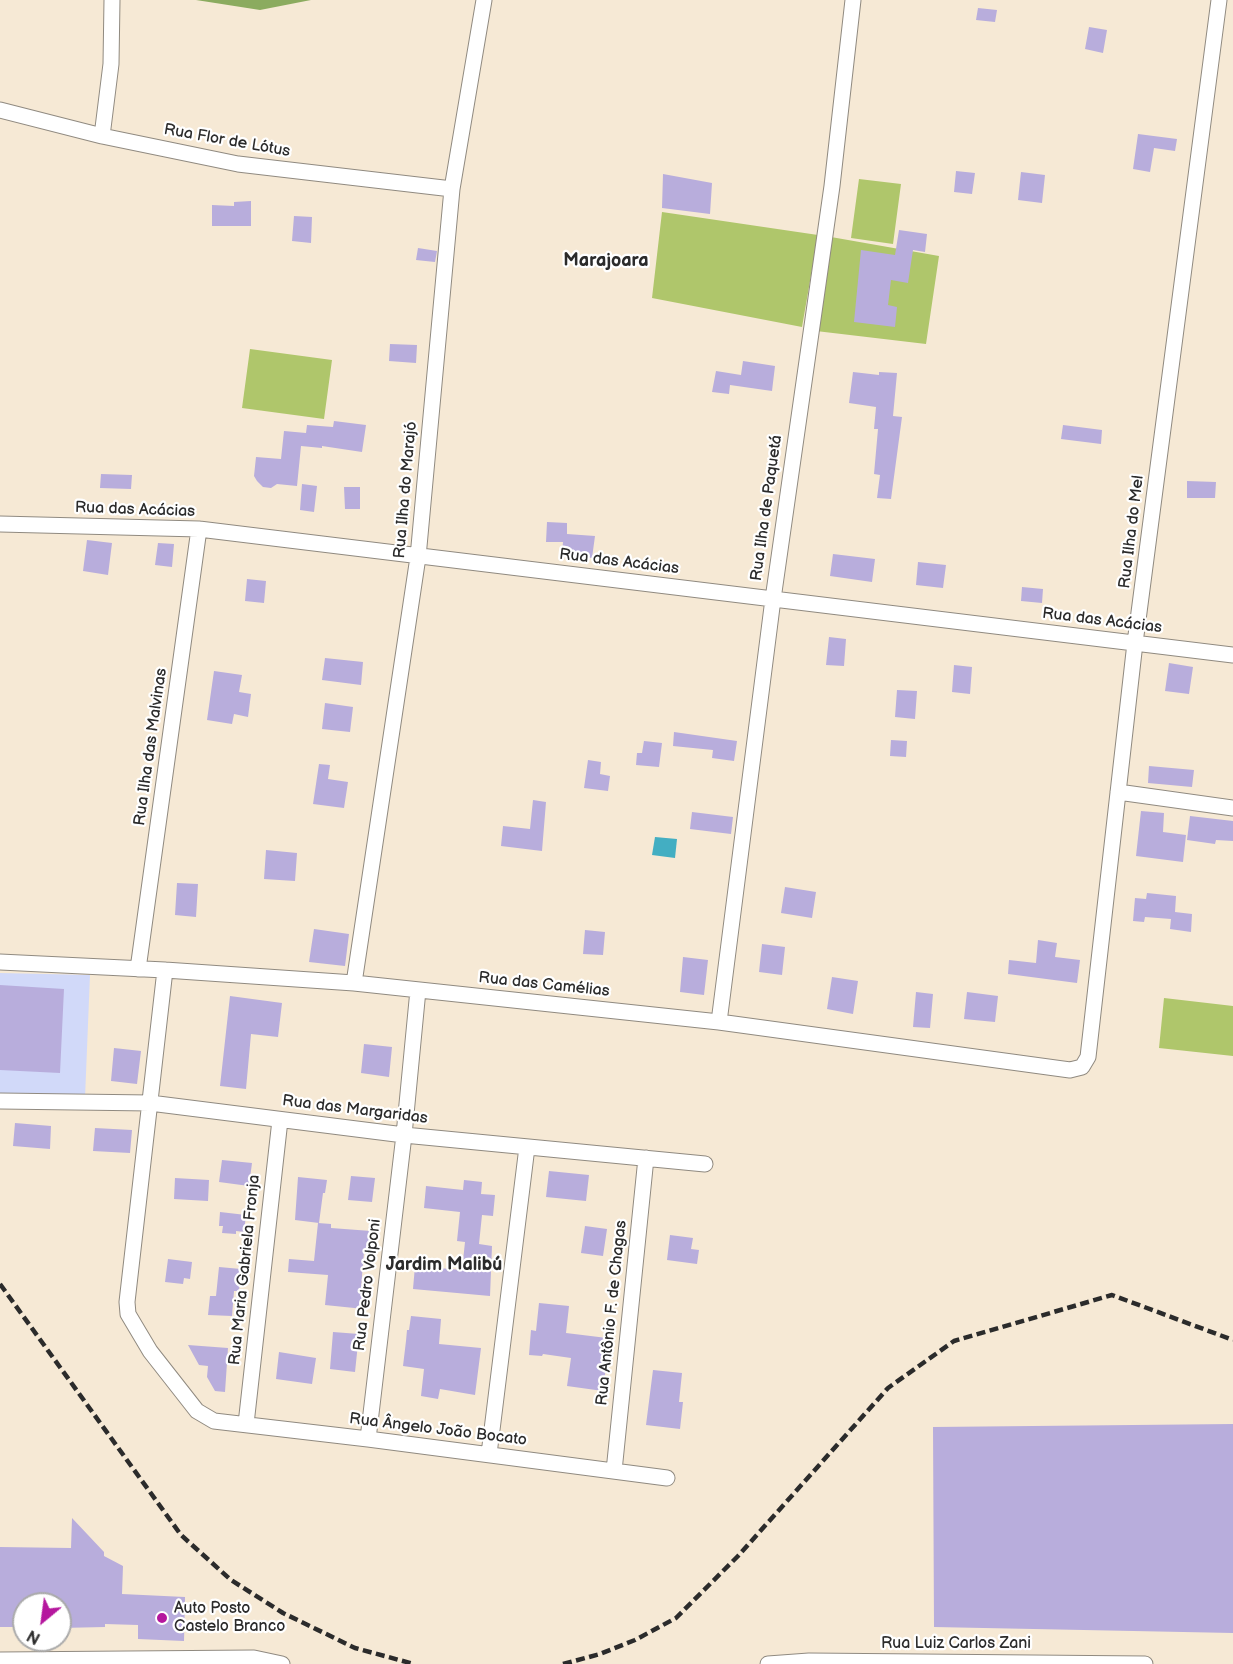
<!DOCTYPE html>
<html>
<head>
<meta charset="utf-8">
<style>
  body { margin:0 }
  #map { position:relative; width:1233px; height:1664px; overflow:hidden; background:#f6e9d5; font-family:"Balsamiq Sans",sans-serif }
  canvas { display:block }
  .north { position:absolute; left:12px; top:1592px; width:60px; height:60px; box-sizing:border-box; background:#fff; border:2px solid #aaa; border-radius:50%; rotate:209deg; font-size:16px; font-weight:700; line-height:24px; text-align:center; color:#2b2b2b }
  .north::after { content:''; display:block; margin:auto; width:21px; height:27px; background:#b5179e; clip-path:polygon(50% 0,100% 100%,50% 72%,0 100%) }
</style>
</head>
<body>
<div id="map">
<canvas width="1233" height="1664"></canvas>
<div class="north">N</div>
</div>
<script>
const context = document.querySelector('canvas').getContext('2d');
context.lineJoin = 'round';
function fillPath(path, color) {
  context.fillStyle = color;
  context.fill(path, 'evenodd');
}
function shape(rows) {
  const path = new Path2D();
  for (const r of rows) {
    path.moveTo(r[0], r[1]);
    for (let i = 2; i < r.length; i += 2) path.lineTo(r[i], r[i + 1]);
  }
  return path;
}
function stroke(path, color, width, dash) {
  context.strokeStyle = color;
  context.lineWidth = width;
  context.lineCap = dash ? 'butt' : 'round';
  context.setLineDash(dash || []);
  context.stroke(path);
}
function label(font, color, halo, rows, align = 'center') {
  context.font = font + ' "Balsamiq Sans",sans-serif';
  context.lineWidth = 4.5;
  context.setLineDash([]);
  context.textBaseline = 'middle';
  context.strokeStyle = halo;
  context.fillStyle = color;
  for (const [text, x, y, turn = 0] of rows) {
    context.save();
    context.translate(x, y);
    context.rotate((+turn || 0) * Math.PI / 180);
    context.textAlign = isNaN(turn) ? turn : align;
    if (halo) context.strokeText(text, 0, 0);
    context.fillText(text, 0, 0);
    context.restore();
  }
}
fillPath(shape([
  [0,973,90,975,85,1098,0,1094]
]), '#d1d9f9');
fillPath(shape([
  [859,179,901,184,893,244,851,238],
  [662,212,818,235,802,327,652,298],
  [831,237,939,256,926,344,816,331],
  [250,349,332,360,324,419,242,408],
  [1164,998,1233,1006,1233,1056,1159,1048]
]), '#afc66b');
fillPath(shape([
  [196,0,311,0,260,10]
]), '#8bab5f');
fillPath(shape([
  [655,837,677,839,675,858,652,855]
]), '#43aec2');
fillPath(shape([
  [978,8,997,10,995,22,976,20],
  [1089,27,1107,30,1103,53,1085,49],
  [1138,134,1177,139,1175,151,1154,148,1150,172,1133,169],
  [956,171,975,173,972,194,954,192],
  [1021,172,1045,175,1042,203,1018,200],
  [663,174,712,183,710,214,662,208],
  [251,201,251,226,212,226,212,205,234,206,234,202],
  [294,216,312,217,311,243,292,241],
  [899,230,927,234,925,252,913,250,908,283,891,280,888,305,897,307,895,327,854,322,861,250,895,255],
  [418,248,437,251,435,262,416,260],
  [390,344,417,345,416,363,389,361],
  [743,361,775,366,772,391,730,385,729,394,712,392,716,371,741,375],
  [853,372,879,375,879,372,897,373,893,416,902,417,891,499,877,498,880,475,874,474,878,429,874,429,876,407,849,403],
  [334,421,366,425,362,452,322,446,322,448,301,446,297,486,277,484,271,488,263,487,257,481,254,476,256,457,281,459,284,431,306,433,307,425,333,427],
  [1063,425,1102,430,1101,444,1061,439],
  [101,474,132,475,131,489,100,488],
  [1187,481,1216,482,1215,498,1187,498],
  [302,484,317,486,314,512,300,510],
  [344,487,360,487,360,509,345,509],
  [547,522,567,523,567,534,595,536,592,558,562,553,563,542,546,542],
  [87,540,112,543,108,575,83,571],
  [158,543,174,544,172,567,155,565],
  [833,554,875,559,872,582,830,576],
  [918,562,946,565,943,588,916,585],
  [247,579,266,581,264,603,245,601],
  [1022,587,1043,589,1042,603,1021,601],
  [829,637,846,639,844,666,826,665],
  [325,658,363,662,361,685,322,680],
  [1169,663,1193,667,1189,694,1165,691],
  [954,665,972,667,970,694,952,692],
  [214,671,242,675,239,692,251,694,248,717,234,714,232,724,207,720],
  [897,690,917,691,915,719,895,717],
  [325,703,353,707,350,732,322,729],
  [674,732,737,741,734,761,712,758,713,750,673,746],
  [891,740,907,741,906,757,890,756],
  [644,741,662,743,659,767,636,765,637,753,642,753],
  [588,760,601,762,600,774,610,776,608,791,584,788],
  [319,764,330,765,328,779,348,782,344,808,313,804],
  [1149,766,1194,770,1192,787,1148,783],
  [533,800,546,802,542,851,501,846,503,826,530,829],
  [1141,811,1164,813,1163,832,1186,835,1183,862,1136,856],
  [692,812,733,817,731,834,690,829],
  [1190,816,1233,821,1233,841,1216,840,1215,844,1187,840],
  [266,850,297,853,295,881,264,879],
  [177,883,198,884,196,917,175,915],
  [785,887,816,892,812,918,781,913],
  [1147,893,1176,896,1175,912,1192,914,1191,932,1170,929,1171,919,1145,917,1144,922,1133,921,1135,898,1146,899],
  [314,929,349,934,345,966,309,962],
  [585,930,605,932,603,955,583,954],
  [1038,940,1057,943,1055,957,1080,960,1077,983,1008,974,1009,960,1036,963],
  [762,944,785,947,782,975,759,972],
  [683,957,708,960,704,995,680,992],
  [832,977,858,981,853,1014,827,1009],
  [0,985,64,989,60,1073,0,1070],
  [916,992,933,994,930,1028,913,1027],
  [967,992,998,996,995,1022,964,1019],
  [230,996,282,1003,278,1037,251,1034,246,1089,220,1086],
  [364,1044,392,1047,389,1077,361,1073],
  [114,1048,141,1051,137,1084,111,1081],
  [15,1123,51,1126,50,1149,13,1146],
  [95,1128,132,1130,130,1153,93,1151],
  [222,1160,252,1163,249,1186,219,1182],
  [549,1171,589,1175,586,1201,546,1197],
  [351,1176,375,1178,372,1202,348,1200],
  [298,1177,327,1180,325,1193,323,1193,319,1223,295,1220],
  [175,1178,209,1180,208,1201,174,1199],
  [464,1180,482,1182,481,1194,495,1195,493,1216,482,1215,479,1244,492,1246,490,1296,413,1289,415,1266,462,1270,465,1242,457,1241,460,1212,424,1208,426,1186,463,1190],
  [220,1212,246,1215,244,1232,236,1231,236,1234,222,1233,223,1226,219,1226],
  [318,1223,331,1224,331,1228,371,1231,369,1253,364,1252,361,1288,366,1288,364,1309,325,1305,328,1275,288,1272,289,1259,314,1261],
  [585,1226,607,1229,603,1256,581,1253],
  [670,1235,693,1238,691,1249,699,1250,697,1264,667,1260],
  [168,1259,192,1262,190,1279,184,1278,183,1284,165,1282],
  [219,1267,241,1269,239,1291,234,1291,232,1316,208,1315,210,1296,216,1296],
  [539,1303,569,1306,566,1333,607,1338,603,1366,606,1366,603,1391,567,1386,571,1358,543,1354,542,1356,529,1355,531,1330,536,1331],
  [411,1316,441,1319,439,1344,481,1348,475,1395,440,1389,438,1399,421,1396,424,1369,403,1366,406,1341,407,1330,409,1330],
  [333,1332,359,1334,355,1372,330,1369],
  [188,1345,228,1348,225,1392,215,1391,207,1377,208,1366,199,1365],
  [279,1352,316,1358,312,1384,276,1379],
  [653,1370,682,1373,679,1402,683,1402,680,1429,646,1425],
  [1233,1424,1233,1633,934,1627,933,1427],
  [72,1518,104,1552,104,1556,123,1566,122,1594,185,1597,184,1641,138,1639,138,1625,105,1624,105,1627,60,1628,60,1604,24,1604,24,1627,0,1627,0,1547,71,1548]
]), '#b8addc');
const minor = shape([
  [0,110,102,136,238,164,452,189],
  [102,136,111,64,112,0],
  [0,524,199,529,1233,655],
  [1118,792,1233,808],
  [0,962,165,970,354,983,719,1022,1070,1070,1082,1067,1088,1057,1135,643,1219,0],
  [138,969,199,529],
  [165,970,127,1302,128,1314,150,1351,197,1411,214,1421,368,1439,667,1478],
  [354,983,418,557,452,189,484,0],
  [719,1022,773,599,832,186,853,0],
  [0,1101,150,1103,404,1135,705,1164],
  [246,1424,280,1120],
  [368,1439,404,1135,418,990],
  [489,1454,527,1147],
  [614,1471,646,1158],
  [0,1660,254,1658,282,1664],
  [768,1664,809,1661,1145,1664]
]);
stroke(minor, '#908a80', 17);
stroke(minor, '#fff', 15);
stroke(shape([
  [0,1284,181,1535,231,1580,283,1613,355,1648,414,1664],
  [563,1664,600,1654,635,1640,676,1618,738,1556,888,1388,954,1341,1112,1295,1233,1340]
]), '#2b2b2b', 4.5, [9, 4.5]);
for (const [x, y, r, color] of [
  [162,1618,6,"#b5179e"]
]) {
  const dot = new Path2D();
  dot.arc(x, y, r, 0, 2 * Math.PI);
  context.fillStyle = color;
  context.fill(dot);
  stroke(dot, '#fff', 2);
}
label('16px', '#2b2b2b', '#fff', [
  ["Rua Flor de Lótus",227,141,10],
  ["Rua Ilha do Marajó",406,490,-85],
  ["Rua Ilha de Paquetá",767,508,-82],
  ["Rua das Acácias",135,510,2],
  ["Rua Ilha do Mel",1132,532,-83],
  ["Rua das Acácias",619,562,7],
  ["Rua das Acácias",1102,621,7],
  ["Rua Ilha das Malvinas",151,747,-82],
  ["Rua das Camélias",544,985,6],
  ["Rua das Margaridas",355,1110,7],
  ["Rua Maria Gabriela Fronja",245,1270,-84],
  ["Rua Pedro Volponi",368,1285,-83],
  ["Rua Antônio F. de Chagas",612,1313,-84],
  ["Rua Ângelo João Bocato",438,1430,7],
  ["Rua Luiz Carlos Zani",956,1644]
]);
label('16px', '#2b2b2b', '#fff', [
  ["Auto Posto",174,1609],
  ["Castelo Branco",174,1627]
], 'left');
label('bold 18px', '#2b2b2b', '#fff', [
  ["Marajoara",606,261],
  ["Jardim Malibú",444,1265]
]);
</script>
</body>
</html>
